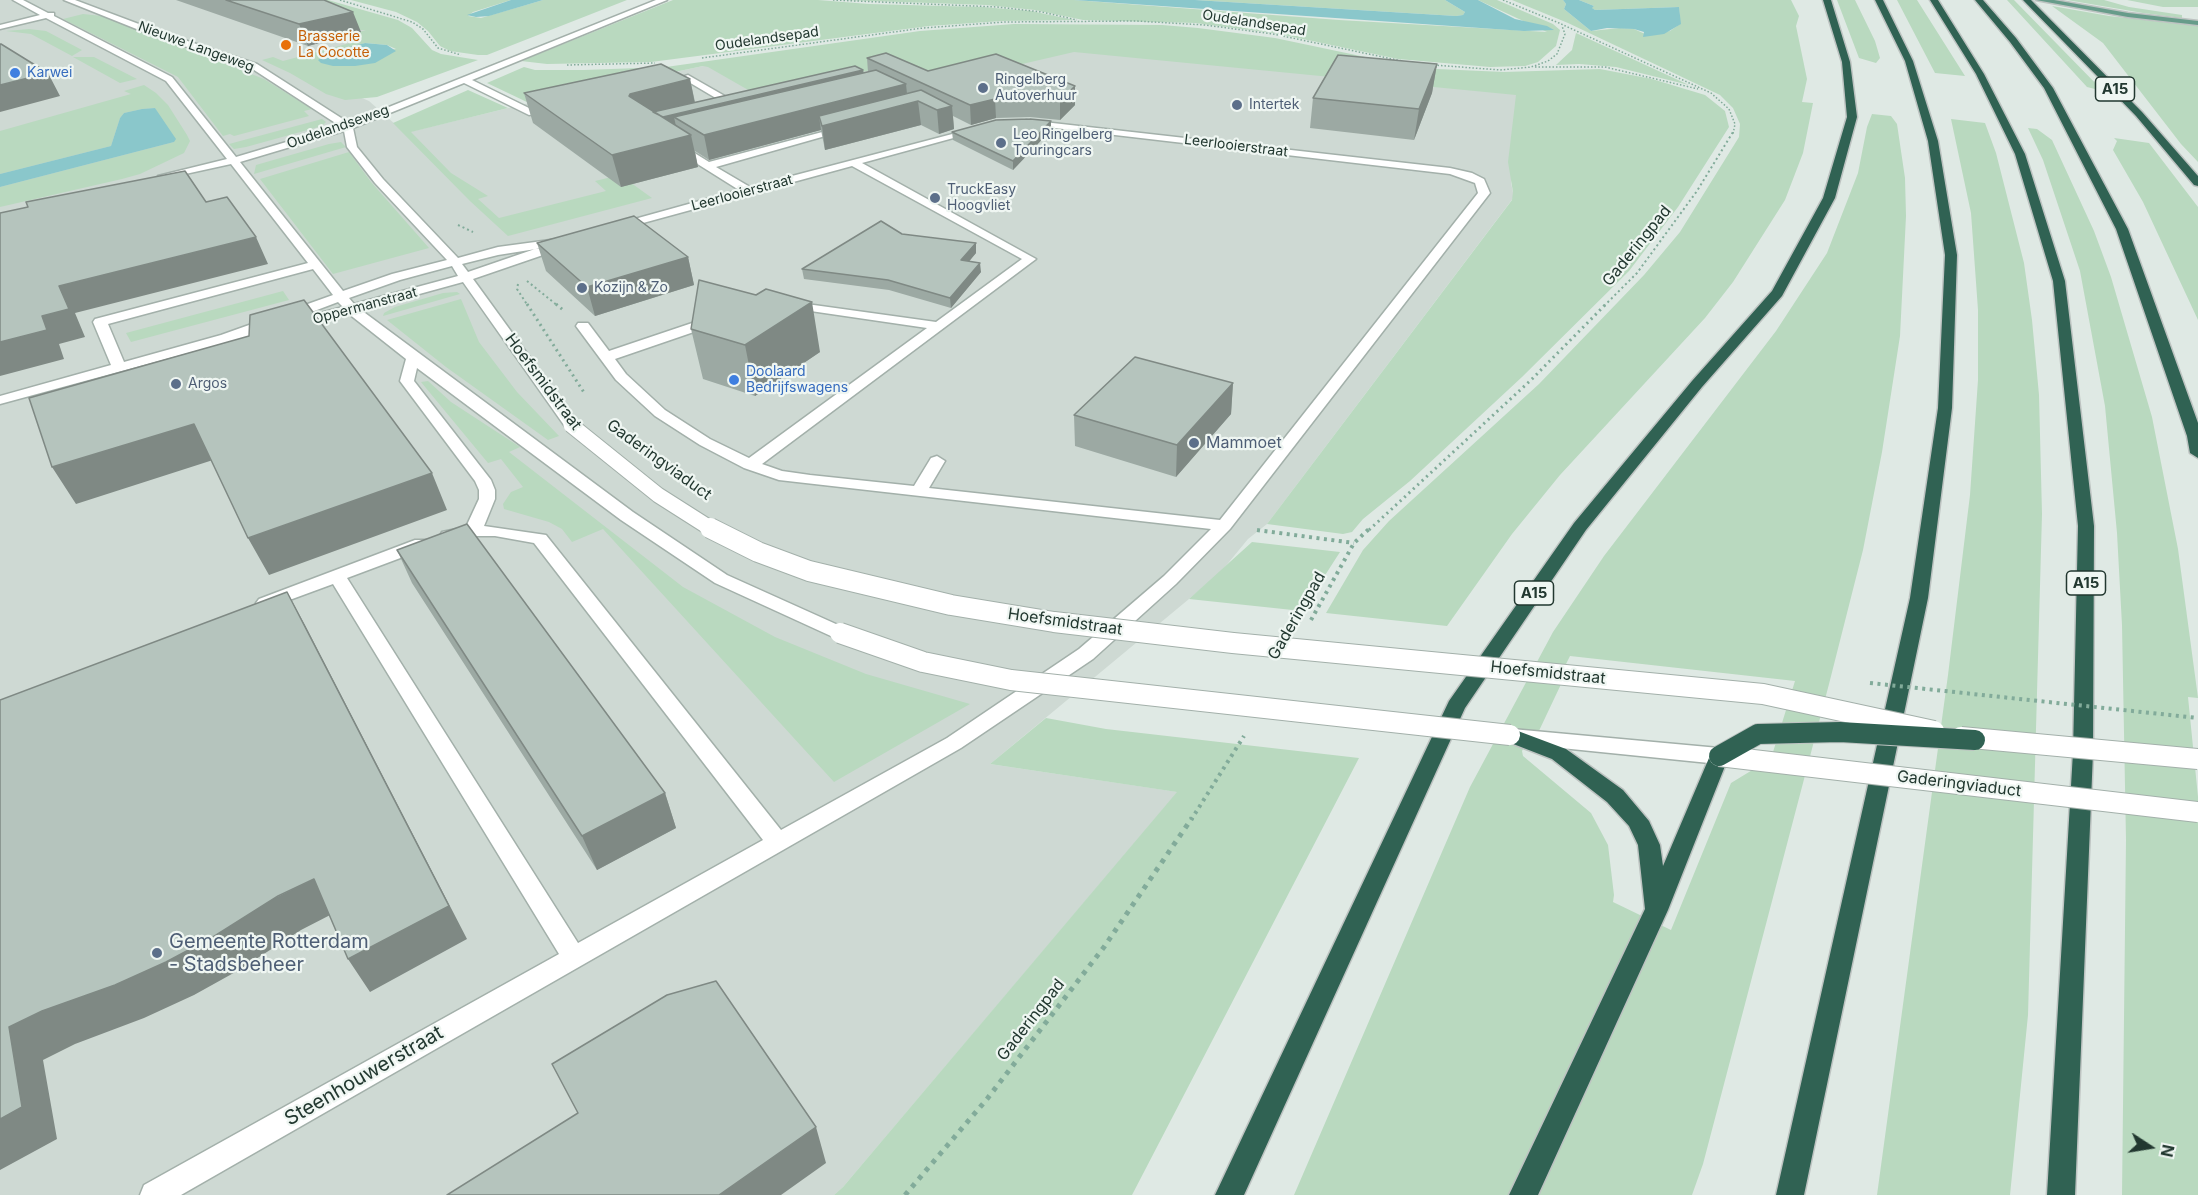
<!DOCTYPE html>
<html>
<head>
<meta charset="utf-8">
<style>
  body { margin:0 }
  #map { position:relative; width:2198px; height:1195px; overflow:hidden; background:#dfe9e4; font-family:Inter,sans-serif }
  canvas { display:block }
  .north { position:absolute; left:2120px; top:1117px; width:60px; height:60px; -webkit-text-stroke:4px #eff6f2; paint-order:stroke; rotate:102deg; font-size:16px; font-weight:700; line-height:24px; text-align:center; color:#223830 }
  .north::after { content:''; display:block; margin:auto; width:21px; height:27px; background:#223830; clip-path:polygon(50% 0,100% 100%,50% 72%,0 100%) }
</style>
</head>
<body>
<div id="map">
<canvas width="2198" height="1195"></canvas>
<div class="north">N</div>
</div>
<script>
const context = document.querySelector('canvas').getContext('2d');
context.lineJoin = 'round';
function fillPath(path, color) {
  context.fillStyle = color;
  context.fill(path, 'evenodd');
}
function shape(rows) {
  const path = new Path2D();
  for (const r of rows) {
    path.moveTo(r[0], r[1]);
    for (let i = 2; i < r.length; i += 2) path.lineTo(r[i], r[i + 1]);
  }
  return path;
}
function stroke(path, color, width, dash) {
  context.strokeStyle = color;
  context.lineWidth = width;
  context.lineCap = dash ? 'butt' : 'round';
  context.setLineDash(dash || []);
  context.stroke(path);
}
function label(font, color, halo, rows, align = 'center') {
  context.font = font + ' Inter,sans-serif';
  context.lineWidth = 4.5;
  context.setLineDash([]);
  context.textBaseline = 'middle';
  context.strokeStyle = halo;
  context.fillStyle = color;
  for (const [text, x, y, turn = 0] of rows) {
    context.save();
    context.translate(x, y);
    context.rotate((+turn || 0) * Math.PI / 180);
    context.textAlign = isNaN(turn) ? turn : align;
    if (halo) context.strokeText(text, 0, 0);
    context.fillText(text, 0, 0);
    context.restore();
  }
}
fillPath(shape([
  [0,0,309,0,377,28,377,38,282,64,369,101,405,133,529,103,703,66,885,67,1068,50,1169,57,1519,94,1511,183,1514,197,1267,524,1248,539,1220,573,1189,599,990,764,1178,792,843,1187,834,1195,0,1195]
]), '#ced9d3');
fillPath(shape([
  [270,0,328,0,398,20,412,28,432,50,441,54,478,60,377,97,345,100,326,94,290,73,262,60,273,57,283,61,358,41,345,36,366,30,356,30],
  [365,43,387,45,396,49,320,57],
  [351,0,511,0,473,12,468,16,481,18,543,0,627,0,487,55,478,55,450,51,440,46,428,31,417,22,396,12],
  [673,0,818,0,869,4,982,7,1031,11,1074,20,1002,21,929,26,651,62,547,64,521,61],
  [843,0,1074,0,1339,20,1547,32,1478,0,1497,0,1553,24,1560,30,1556,46,1538,62,1525,66,1490,67,1398,59,1274,33,1195,23,1083,20,1035,10,986,5],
  [1195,0,1445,0,1465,12,1463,15,1456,16],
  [1512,0,1563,0,1566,4,1564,9,1591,31,1620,28,1634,29,1645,34,1670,31,1680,24,1679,7,1595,10,1591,8,1594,6,1579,0,1791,0,1799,16,1796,26,1807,79,1802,102,1813,103,1803,153,1785,200,1733,282,1705,318,1560,475,1512,534,1447,626,1326,613,1363,550,1389,521,1539,384,1644,275,1680,232,1739,137,1740,124,1733,108,1720,95,1568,23],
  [1837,0,1855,0,1875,41,1880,58,1876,63,1859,58],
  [1897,0,1917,0,1965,76,1935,73],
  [2007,0,2014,0,2103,91,2087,87],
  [2067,0,2104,0,2129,7,2182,15,2182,18,2143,13],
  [2127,0,2198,0,2198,7,2163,7],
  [2052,6,2109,16,2198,26,2198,162,2181,144,2103,43],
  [83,14,102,16,264,79,312,109,304,111,309,116,234,136,230,134,223,136,178,77,63,19],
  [1014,24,1162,25,1198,28,1275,38,1389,62,1437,69,1504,72,1600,69,1652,79,1705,95,1725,111,1729,127,1678,207,1629,271,1522,377,1410,481,1363,519,1352,532,1343,534,1267,524,1512,200,1513,192,1508,162,1516,95,1074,52,940,83,885,67,757,95,708,67,703,66,529,103,487,83,524,67,535,70,584,70,666,67,920,31],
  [29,29,46,31,82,50,72,56,31,34,6,31],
  [1576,33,1689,85,1616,67,1579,64,1556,65,1572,50],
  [73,57,94,57,137,79,120,83],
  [144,85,156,93,168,105,187,135,190,141,184,153,140,174,122,179,0,207,0,187,174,142,155,108,142,109,124,113,120,118,111,146,0,174,0,131,131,94,124,91],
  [468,90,508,108,411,132,451,173,488,196,478,199,499,218,606,191,595,181,620,175,652,198,508,236,470,201,393,123],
  [1872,114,1891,116,1897,124,1905,178,1906,216,1900,336,1882,452,1863,550,1829,684,1703,1164,1692,1195,1294,1195,1470,787,1553,632,1604,556,1776,331,1827,253,1858,173,1867,127],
  [1570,656,1795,681,1769,765,1754,769,1731,783,1671,930,1613,902,1614,895,1608,845,1591,813,1523,756,1522,751,1531,734,1537,735,1563,680,1559,678],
  [322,119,326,122,322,126,246,147,234,149,229,144],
  [1951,119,1985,123,1996,153,2024,263,2032,320,2039,395,2042,514,2028,1015,2010,1195,1877,1195,1948,675,1970,495,1978,380,1978,310,1971,213],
  [2028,128,2037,129,2052,140,2094,231,2111,277,2152,417,2178,549,2198,698,2188,697,2198,797,2198,1195,2122,1195,2126,840,2122,625,2117,533,2105,406,2080,271,2043,160],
  [2114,138,2149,143,2198,207,2198,320,2143,202,2113,150,2117,141],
  [341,142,346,147,254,174,256,165,329,144],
  [349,152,371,182,429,248,333,274,260,179],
  [283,291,289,300,131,342,126,333],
  [457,292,460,294,383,316,384,313,395,307,443,293],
  [461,299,479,342,517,392,559,436,548,440,446,367,387,320],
  [428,381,451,402,520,447,509,452,683,587,775,637,866,674,970,704,834,782,603,529,572,542,562,529,549,522,504,509,503,504,511,492,523,487,501,459,488,463,421,382],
  [1252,542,1340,552,1302,611,1189,599],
  [1046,718,1106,729,1359,758,1132,1195,834,1195,843,1187,1177,792,990,764]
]), '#b9d9bf');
fillPath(shape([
  [511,0,543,0,489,16,476,17,467,15],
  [1074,0,1195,0,1456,16,1463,15,1465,12,1445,0,1478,0,1515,19,1547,26,1554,30,1524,31],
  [1563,0,1579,0,1594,6,1592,8,1595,10,1679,7,1681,24,1664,34,1643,37,1644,32,1634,29,1607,28,1591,31,1564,9,1566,4],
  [365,43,387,45,396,51,375,63,355,66,333,66,321,63,318,60,331,52],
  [155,108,176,139,174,142,0,187,0,174,111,146,120,118,124,113,142,109]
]), '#8ac7cb');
const minor = shape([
  [13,0,23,0,48,13,54,13,54,16,172,77,236,157,340,126,251,68,154,36,64,0,75,0,160,32,257,64,349,123,656,0,667,0,472,80,533,110,554,105,557,106,557,110,529,115,464,83,353,128,357,147,383,179,458,258,498,247,565,238,565,244,561,245,498,255,462,264,468,272,535,249,543,249,543,255,473,279,579,425,576,428,566,428,463,282,361,310,633,512,727,575,847,629,849,633,847,637,840,639,833,637,715,583,621,520,417,368,414,381,491,480,495,490,495,499,484,526,546,535,781,830,947,738,1079,649,1164,576,1211,529,779,480,744,468,700,445,655,416,616,380,576,326,578,323,588,323,609,351,710,317,720,317,722,320,720,323,615,359,626,374,665,410,710,439,749,458,927,328,790,308,784,304,785,301,936,322,1022,259,852,166,621,229,613,229,613,225,739,190,672,148,672,144,680,144,709,162,845,126,850,129,716,167,750,187,979,127,979,131,862,163,1036,259,762,464,782,471,810,475,914,486,931,458,937,456,945,461,929,488,1220,520,1478,193,1475,183,1450,174,1029,125,1026,124,1026,120,1450,168,1472,173,1484,179,1490,193,1230,529,1176,584,1093,659,961,748,181,1195,140,1195,144,1185,559,954,333,584,265,609,259,607,256,603,259,599,415,540,427,540,430,544,427,548,347,578,578,943,763,840,534,543,495,536,473,536,448,541,442,540,440,536,442,532,466,527,479,499,479,490,475,481,400,381,406,359,349,314,295,328,288,324,290,321,343,307,338,302,243,338,0,404,0,396,111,365,93,322,95,319,308,263,231,164,158,180,158,176,227,159,166,81,46,18,0,29,0,25,40,15,13,0],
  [344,131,347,147,375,183,447,260,392,274,343,291,240,162,344,131],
  [452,266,458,276,354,304,349,298,400,280,452,266],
  [313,269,333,295,221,335,124,362,108,324,313,269],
  [688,75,737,103,739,105,731,107,687,81,668,86,663,83,688,75],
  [1512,729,1719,748,1726,751,1729,756,1726,761,1719,764,1512,743,1505,741,1502,736,1505,731,1512,729]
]);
const major = shape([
  [2036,0,2054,0,2128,13,2198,21,2198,25,2128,17,2036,0]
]);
const highway = shape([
  [1823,0,1831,0,1850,62,1857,117,1835,198,1782,296,1702,387,1586,530,1465,708,1244,1195,1215,1195,1449,701,1574,523,1692,381,1772,291,1823,198,1847,117,1842,62,1823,0],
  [1875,0,1883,0,1913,61,1938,141,1957,255,1952,408,1928,598,1804,1195,1776,1195,1910,598,1938,408,1945,255,1928,141,1905,61,1875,0],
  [1930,0,1938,0,1984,74,2025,154,2065,281,2094,526,2093,752,2075,1195,2047,1195,2073,752,2078,526,2053,281,2015,154,1976,74,1930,0],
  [1975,0,1983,0,2016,38,2053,88,2128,229,2198,423,2198,458,2190,453,2187,436,2116,229,2044,88,2010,42,1975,0],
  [2023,0,2031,0,2142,112,2198,176,2198,186,2194,185,2136,116,2023,0],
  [1510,728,1566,749,1623,790,1649,821,1660,845,1663,866,1712,751,1719,748,1726,751,1729,756,1668,910,1538,1195,1509,1195,1645,909,1638,845,1629,826,1607,802,1552,759,1503,740,1500,735,1503,730,1510,728]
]);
stroke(minor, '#a3b0aa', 3);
stroke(major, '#bdc3c1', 3);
stroke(highway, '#bdc3c1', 3);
stroke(shape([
  [340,0,412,22,423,29,438,48,461,55],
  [833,0,997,7,1042,12,1077,20],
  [1503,0,1559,23,1711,93,1729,109,1735,124,1733,134],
  [702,58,923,28,1005,22,1136,21,1205,25,1273,34,1402,61],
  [567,65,655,63],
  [1434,65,1500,70,1531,67,1548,61,1557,54,1565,34,1562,26],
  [1535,67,1605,67,1698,89]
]), '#82ab9a', 1.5, [1.5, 2]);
stroke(shape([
  [458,225,473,232],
  [527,281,558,306],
  [518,284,517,289,528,306],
  [1604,306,1637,273,1697,191,1733,132]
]), '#82ab9a', 2, [2, 3]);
stroke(shape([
  [527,304,585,394],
  [556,304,563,310],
  [1369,530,1531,380,1606,304]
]), '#82ab9a', 3, [2, 4]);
stroke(shape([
  [1257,530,1354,543],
  [1311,620,1354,543,1370,528],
  [1191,820,1244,736]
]), '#82ab9a', 4, [3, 4.5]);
stroke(shape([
  [905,1195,987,1099,1104,947,1192,818]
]), '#82ab9a', 5, [4.5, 6]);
fillPath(minor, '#fff');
fillPath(major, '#679c8a');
fillPath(highway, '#306253');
const minorBridgeFar1 = shape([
  [571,425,658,495,713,530]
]);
const minorBridge = shape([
  [710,528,758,552,809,571,951,605,1054,622,1233,643,1763,694,1934,731],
  [840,633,923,662,1011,680,1510,735],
  [1961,737,2198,759],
  [1719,756,2198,812]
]);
const highwayBridge = shape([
  [1719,756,1758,734,1840,732,1975,740]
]);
stroke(minorBridgeFar1, '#a3b0aa', 17, []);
stroke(minorBridge, '#a3b0aa', 22, []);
stroke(highwayBridge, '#bdc3c1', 22, []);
stroke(shape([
  [1870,683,2198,718]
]), '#82ab9a', 4, [3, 4.5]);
stroke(minorBridgeFar1, '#fff', 15);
stroke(minorBridge, '#fff', 20);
stroke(highwayBridge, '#306253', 20);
fillPath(shape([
  [176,0,324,0,361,32,308,46],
  [867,58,1075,105,1060,120,1030,117,996,118,971,125,953,116,954,129,939,134,921,125,825,150,821,130,709,160,695,151,698,167,621,187,533,123,524,93,690,79,695,102,863,70,864,73,868,72],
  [1437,64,1432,93,1414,140,1310,128,1313,98],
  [1051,121,1051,130,1013,170,953,140,952,132],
  [902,234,976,253,969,261,981,272,951,308,889,290,804,279,802,269],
  [537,243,688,257,694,285,595,316,546,271],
  [691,329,820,352,755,396,703,379],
  [1233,383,1231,414,1176,477,1075,446,1074,415],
  [397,550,665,793,676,828,597,870,412,583]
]), '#9ca9a3');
fillPath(shape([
  [353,12,361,32,308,46,299,24],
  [1437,64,1432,93,1414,140,1419,109],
  [863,70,865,85,674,117,677,131,629,96,630,94,690,79,696,109],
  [48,73,60,96,0,112,0,85],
  [906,84,908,104,918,101,921,125,825,150,822,126,819,116,821,130,709,160,704,135],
  [1075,86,1075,105,1060,120,1060,101],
  [995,99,996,118,971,125,970,105],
  [952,106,954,129,939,134,937,110],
  [1051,121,1051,130,1013,170,1013,161],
  [691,135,698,167,621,187,612,155],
  [256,237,268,264,75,313,85,337,59,344,64,359,0,376,0,342,42,316,59,286],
  [976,243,976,253,962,270,961,260],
  [688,257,694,285,595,316,587,287],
  [980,263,981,272,951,308,950,298],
  [812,302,820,352,755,396,745,345],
  [1233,383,1231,414,1176,477,1177,445],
  [194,424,213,460,76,504,52,467],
  [432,473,447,510,269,575,248,538],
  [287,592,305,625,467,939,370,992,348,959],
  [665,793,676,828,597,870,582,836],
  [314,879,336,912,301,930,239,970,194,995,144,1018,75,1044,43,1060,57,1139,0,1170,0,1119,9,1027],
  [816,1127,826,1163,781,1195,719,1195]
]), '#7f8984');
const building = shape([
  [226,0,324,0,353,12,299,24,226,0],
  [0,44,1,44,48,73,0,85,0,44],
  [886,53,928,71,996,54,1075,86,1060,101,1029,98,995,99,970,105,867,58,886,53],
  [1338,55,1437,64,1419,109,1313,98,1338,55],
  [661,64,690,79,630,94,629,96,691,135,612,155,524,93,661,64],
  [855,66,863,70,663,117,653,112,855,66],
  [876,70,906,84,704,135,674,117,876,70],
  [921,90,952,106,937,110,918,101,822,126,819,116,921,90],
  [1030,119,1051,121,1013,161,952,132,996,120,1030,119],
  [185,171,206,202,227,197,256,237,59,286,69,309,42,316,47,330,0,342,0,213,28,207,26,202,185,171],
  [634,216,688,257,587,287,537,243,634,216],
  [881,221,902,234,976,243,961,260,980,263,950,298,888,280,802,269,881,221],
  [699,280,756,295,766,289,812,302,745,345,691,329,699,280],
  [304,300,432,473,248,538,194,424,52,467,29,398,249,336,250,315,304,300],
  [1135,357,1233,383,1177,445,1074,415,1135,357],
  [467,524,665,793,582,836,397,550,467,524],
  [287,592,449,906,348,959,314,879,278,896,213,937,166,962,115,985,42,1011,9,1027,22,1107,0,1119,0,700,287,592],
  [716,981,816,1127,719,1195,447,1195,578,1113,552,1064,667,995,716,981]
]);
fillPath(building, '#b5c4bd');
stroke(building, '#7f8984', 1.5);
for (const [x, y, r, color] of [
  [286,45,6,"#e8710a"],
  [15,73,6,"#3f7fe0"],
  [983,88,6,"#5c6f8a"],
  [1237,105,6,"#5c6f8a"],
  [1001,143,6,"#5c6f8a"],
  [935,198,6,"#5c6f8a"],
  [582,288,6,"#5c6f8a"],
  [734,380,6,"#3f7fe0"],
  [176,384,6,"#5c6f8a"],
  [1194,443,6,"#5c6f8a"],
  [157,953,6,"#5c6f8a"]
]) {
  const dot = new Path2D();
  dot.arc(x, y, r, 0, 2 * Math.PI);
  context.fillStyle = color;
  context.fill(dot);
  stroke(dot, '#eff6f2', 2);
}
label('14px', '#223830', '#eff6f2', [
  ["Oudelandsepad",1254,23,9],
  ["Oudelandsepad",767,39,-8],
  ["Nieuwe Langeweg",196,47,20],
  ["Oudelandseweg",338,127,-19],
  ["Leerlooierstraat",1236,146,7],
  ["Leerlooierstraat",742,193,-15],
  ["Oppermanstraat",365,306,-15]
]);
label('14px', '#c56008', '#eff6f2', [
  ["Brasserie",298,37],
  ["La Cocotte",298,53]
], 'left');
label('14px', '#366cbe', '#eff6f2', [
  ["Karwei",27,73],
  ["Doolaard",746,372],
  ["Bedrijfswagens",746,388]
], 'left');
label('14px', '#4e5e75', '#eff6f2', [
  ["Ringelberg",995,80],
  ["Autoverhuur",995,96],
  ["Intertek",1249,105],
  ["Leo Ringelberg",1013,135],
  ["Touringcars",1013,151],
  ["TruckEasy",947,190],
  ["Hoogvliet",947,206],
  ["Kozijn & Zo",594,288],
  ["Argos",188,384]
], 'left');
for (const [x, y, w] of [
  [2115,89,39],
  [2086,583,39],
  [1534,593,39]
]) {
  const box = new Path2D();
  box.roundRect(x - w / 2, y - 12, w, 24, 4.5);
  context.fillStyle = '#eff6f2';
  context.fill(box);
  stroke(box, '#223830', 1.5);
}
label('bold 15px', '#223830', null, [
  ["A15",2115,89],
  ["A15",2086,583],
  ["A15",1534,593]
]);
label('16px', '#223830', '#eff6f2', [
  ["Gaderingpad",1637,246,-51],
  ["Hoefsmidstraat",543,382,53],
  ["Gaderingviaduct",659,460,36],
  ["Gaderingpad",1297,616,-60],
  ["Hoefsmidstraat",1065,622,8],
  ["Hoefsmidstraat",1548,673,6],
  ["Gaderingviaduct",1959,784,7],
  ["Gaderingpad",1031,1020,-52]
]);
label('16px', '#4e5e75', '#eff6f2', [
  ["Mammoet",1206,443]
], 'left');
label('20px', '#4e5e75', '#eff6f2', [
  ["Gemeente Rotterdam",169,942],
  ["- Stadsbeheer",169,965]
], 'left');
label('20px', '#223830', '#eff6f2', [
  ["Steenhouwerstraat",364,1076,-30]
]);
</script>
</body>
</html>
